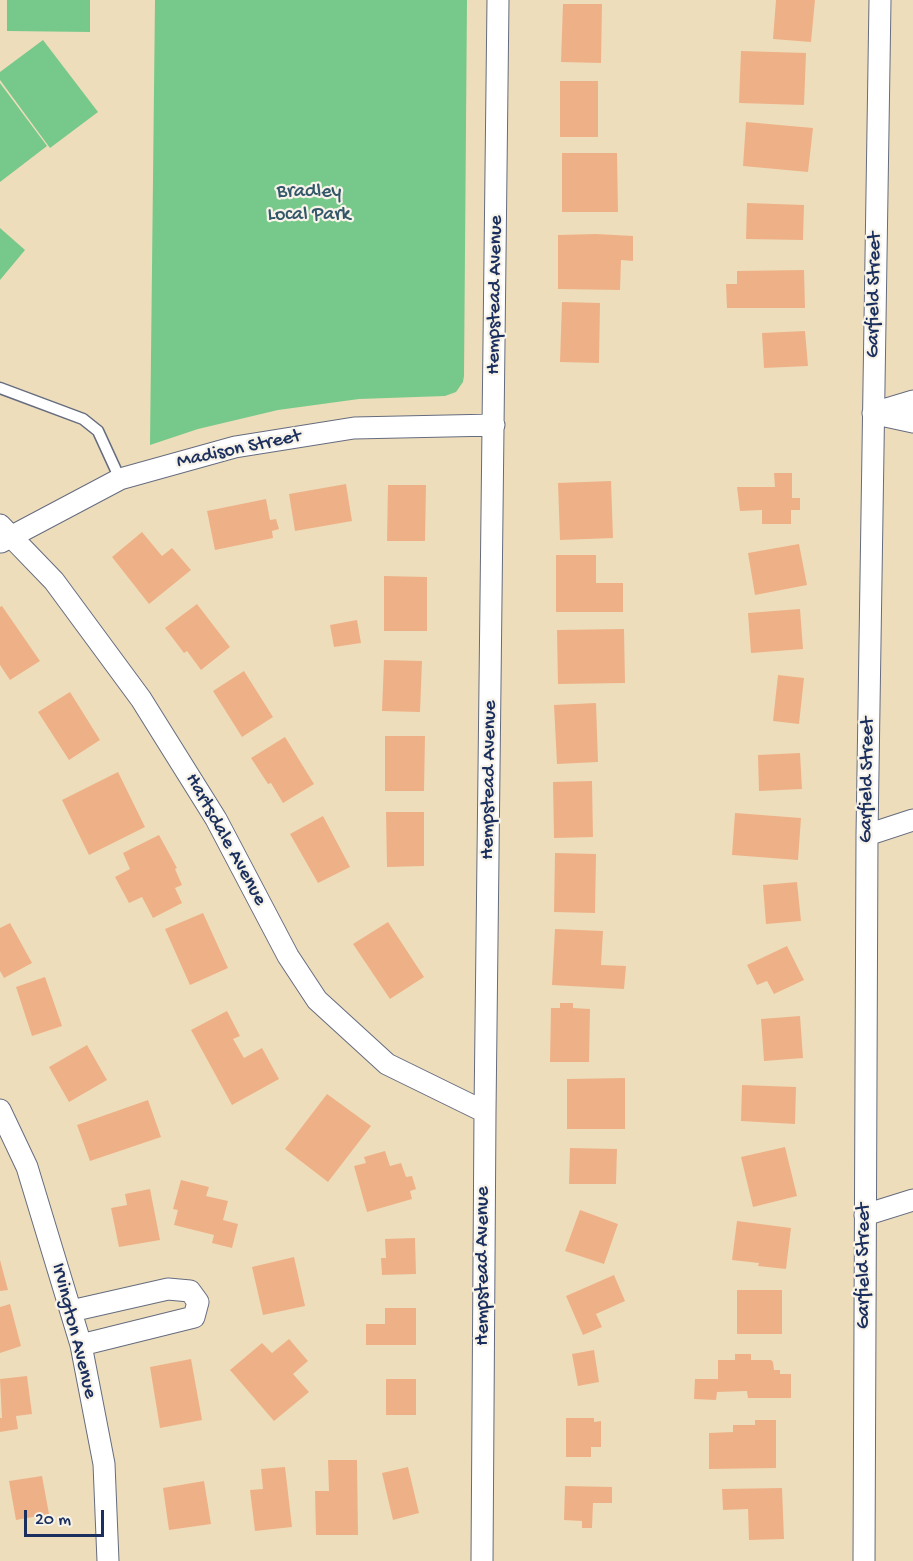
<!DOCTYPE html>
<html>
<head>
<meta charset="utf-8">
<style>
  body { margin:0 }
  #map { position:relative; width:913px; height:1561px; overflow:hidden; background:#edb; font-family:"Gochi Hand",sans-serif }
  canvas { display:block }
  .scale { position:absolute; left:24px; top:1510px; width:80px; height:27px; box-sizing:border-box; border:3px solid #1b2f5e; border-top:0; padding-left:8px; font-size:18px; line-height:21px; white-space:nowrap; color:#1b2f5e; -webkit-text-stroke:4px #f7f3e8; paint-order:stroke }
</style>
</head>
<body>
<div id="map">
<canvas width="913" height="1561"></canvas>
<div class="scale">20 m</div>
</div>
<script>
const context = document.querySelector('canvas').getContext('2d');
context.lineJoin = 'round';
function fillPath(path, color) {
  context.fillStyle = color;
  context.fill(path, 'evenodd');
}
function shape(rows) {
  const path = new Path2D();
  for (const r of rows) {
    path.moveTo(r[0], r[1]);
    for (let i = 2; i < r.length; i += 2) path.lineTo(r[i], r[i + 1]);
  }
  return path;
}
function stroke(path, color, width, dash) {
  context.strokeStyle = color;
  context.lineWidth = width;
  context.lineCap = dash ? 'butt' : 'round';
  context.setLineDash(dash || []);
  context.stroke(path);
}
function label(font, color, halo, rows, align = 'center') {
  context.font = font + ' "Gochi Hand",sans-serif';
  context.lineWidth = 4.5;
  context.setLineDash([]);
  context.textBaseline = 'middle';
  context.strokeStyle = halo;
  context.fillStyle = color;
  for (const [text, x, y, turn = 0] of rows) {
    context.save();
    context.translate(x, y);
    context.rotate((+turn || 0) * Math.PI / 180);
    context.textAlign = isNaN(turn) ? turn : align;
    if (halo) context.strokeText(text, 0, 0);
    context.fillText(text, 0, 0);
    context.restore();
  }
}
fillPath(shape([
  [7,0,90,0,90,32,7,31],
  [155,0,467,0,464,376,463,382,456,392,445,396,359,399,278,410,198,429,150,445],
  [43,40,98,112,50,148,0,80,0,72],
  [0,83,47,146,0,182],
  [0,228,25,250,0,280]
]), '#77c98b');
fillPath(shape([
  [776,0,815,0,811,42,773,39],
  [563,4,602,4,601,63,561,62],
  [741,51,806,53,804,105,739,103],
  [560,81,598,81,598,137,560,137],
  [746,122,813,128,808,172,743,166],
  [562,153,617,153,618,212,562,212],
  [747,203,804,205,803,240,746,239],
  [596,234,633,236,633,261,621,260,620,290,558,289,558,235],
  [804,270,805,308,727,308,726,284,737,284,737,271],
  [562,302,600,303,599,363,560,362],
  [805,331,808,366,764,368,762,333],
  [774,473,792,473,792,498,800,498,800,510,791,510,791,524,762,524,762,510,740,511,737,487,775,487],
  [611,481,613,538,560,540,558,483],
  [346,484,352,521,295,531,289,494],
  [388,485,426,485,425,541,387,541],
  [266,499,270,520,276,519,279,529,272,531,273,538,215,550,207,511],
  [142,532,162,556,172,548,191,570,149,604,112,557],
  [799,544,807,585,755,595,748,553],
  [556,555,596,555,596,583,623,583,623,612,556,612],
  [384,576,427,577,427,631,384,631],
  [197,604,230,647,201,670,187,651,184,653,165,628],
  [2,606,40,661,10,680,0,665,0,607],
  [800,609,803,649,751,653,748,613],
  [357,620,361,643,334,647,330,625],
  [624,629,625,683,558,684,557,630],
  [384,660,422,661,420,712,382,711],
  [244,671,273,717,242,737,213,691],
  [778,675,804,678,799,724,773,721],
  [70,692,100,740,69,760,38,712],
  [596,703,598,762,557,764,554,705],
  [385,736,425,736,424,791,385,791],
  [285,737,314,784,283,803,271,783,268,784,251,758],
  [800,753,802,789,759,791,758,755],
  [118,772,145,827,89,855,62,800],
  [592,781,593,837,554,838,553,782],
  [386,812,424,812,424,866,387,867],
  [735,813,801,818,798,860,732,855],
  [323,816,350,867,318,883,290,834],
  [159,835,177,868,175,869,182,885,175,888,182,903,153,918,142,897,129,903,115,877,130,869,123,853],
  [555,853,596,854,595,913,554,912],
  [797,882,801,921,766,924,763,885],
  [203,913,228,968,190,985,165,929],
  [388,922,424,977,390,999,353,944],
  [10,923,32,963,4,978,0,971,0,928],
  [555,929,603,931,601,965,626,966,624,989,552,985],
  [787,946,804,980,774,994,767,981,757,985,747,965],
  [45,977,62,1026,32,1036,16,987],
  [560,1003,573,1003,573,1008,590,1009,589,1062,550,1062,551,1008,560,1008],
  [227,1011,240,1036,233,1039,244,1058,262,1048,279,1079,232,1105,191,1030],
  [800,1016,803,1058,764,1061,761,1019],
  [87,1045,107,1080,69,1102,49,1067],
  [625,1078,625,1129,567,1129,567,1079],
  [742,1085,796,1087,795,1124,741,1121],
  [327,1094,371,1126,328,1182,285,1149],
  [148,1100,161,1137,90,1161,77,1125],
  [785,1147,797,1196,753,1207,741,1157],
  [570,1148,617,1149,616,1184,569,1184],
  [385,1151,390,1166,401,1163,406,1177,412,1176,416,1189,410,1191,412,1199,367,1212,354,1166,366,1163,364,1157],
  [181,1180,209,1187,206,1196,228,1201,223,1220,238,1224,232,1248,212,1243,214,1235,174,1225,178,1210,173,1209],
  [150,1189,160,1240,119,1247,111,1208,127,1205,125,1194],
  [580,1210,618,1224,604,1264,565,1251],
  [737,1221,791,1228,786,1269,758,1266,759,1263,732,1260],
  [415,1238,416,1274,382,1275,381,1258,386,1258,385,1239],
  [294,1257,305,1306,263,1315,252,1267],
  [0,1260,8,1290,0,1291],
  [614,1275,625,1301,596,1314,602,1327,583,1335,566,1296],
  [737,1290,782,1290,782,1334,737,1334],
  [10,1304,21,1346,0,1353,0,1307],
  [385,1308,416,1308,416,1345,366,1345,366,1324,385,1324],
  [289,1339,308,1361,293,1374,309,1392,274,1421,230,1370,262,1343,272,1353],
  [594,1350,599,1382,578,1386,572,1354],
  [735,1354,751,1354,751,1360,771,1360,773,1362,774,1370,780,1370,780,1374,791,1374,791,1398,748,1398,747,1391,717,1392,716,1400,694,1399,695,1379,718,1379,718,1360,735,1360],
  [191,1359,202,1420,160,1428,150,1367],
  [27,1376,32,1414,16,1416,18,1429,0,1432,0,1418,2,1418,0,1379],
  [386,1379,416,1379,416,1415,386,1415],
  [566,1418,594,1418,594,1422,601,1421,601,1447,591,1447,591,1457,566,1457],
  [755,1420,776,1420,776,1468,709,1469,709,1433,733,1432,733,1425,755,1425],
  [328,1460,357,1460,358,1535,316,1535,315,1491,329,1491],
  [285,1467,292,1527,255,1531,250,1490,263,1489,261,1469],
  [408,1467,419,1513,393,1520,382,1473],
  [42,1476,49,1514,16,1520,9,1481],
  [204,1481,211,1524,169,1530,163,1488],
  [565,1486,612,1487,612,1503,593,1503,592,1528,582,1528,582,1521,564,1520],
  [782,1488,784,1539,749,1540,748,1509,723,1510,722,1489]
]), '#eeb187');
const lane = shape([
  [0,388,83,419,98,431,120,479]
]);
const street = shape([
  [873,413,913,401],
  [876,414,913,422],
  [0,525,54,581,141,699,216,819,288,956,317,1000,387,1064,485,1112],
  [1,542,120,479,235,447,354,428,494,425],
  [867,835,913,820],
  [0,1110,27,1167,81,1345,104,1464,108,1561],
  [865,1215,913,1200],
  [71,1311,168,1289,190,1291,198,1302,194,1317,81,1345],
  [482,1561,485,1112,498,0],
  [864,1561,867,835,880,0]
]);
stroke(lane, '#656c7f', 13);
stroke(street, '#656c7f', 23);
stroke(lane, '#fff', 10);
stroke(street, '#fff', 21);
label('20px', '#325669', '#f7f3e8', [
  ["Bradley",309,193],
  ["Local Park",309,216]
]);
label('20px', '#1b2f5e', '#f7f3e8', [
  ["Hempstead Avenue",496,295,-89],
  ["Garfield Street",875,295,-89],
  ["Madison Street",239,450,-12],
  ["Hempstead Avenue",490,780,-89],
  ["Garfield Street",868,780,-89],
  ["Hartsdale Avenue",225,840,61],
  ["Hempstead Avenue",484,1266,-90],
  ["Garfield Street",865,1266,-90],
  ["Irvington Avenue",73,1331,76]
]);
</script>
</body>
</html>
